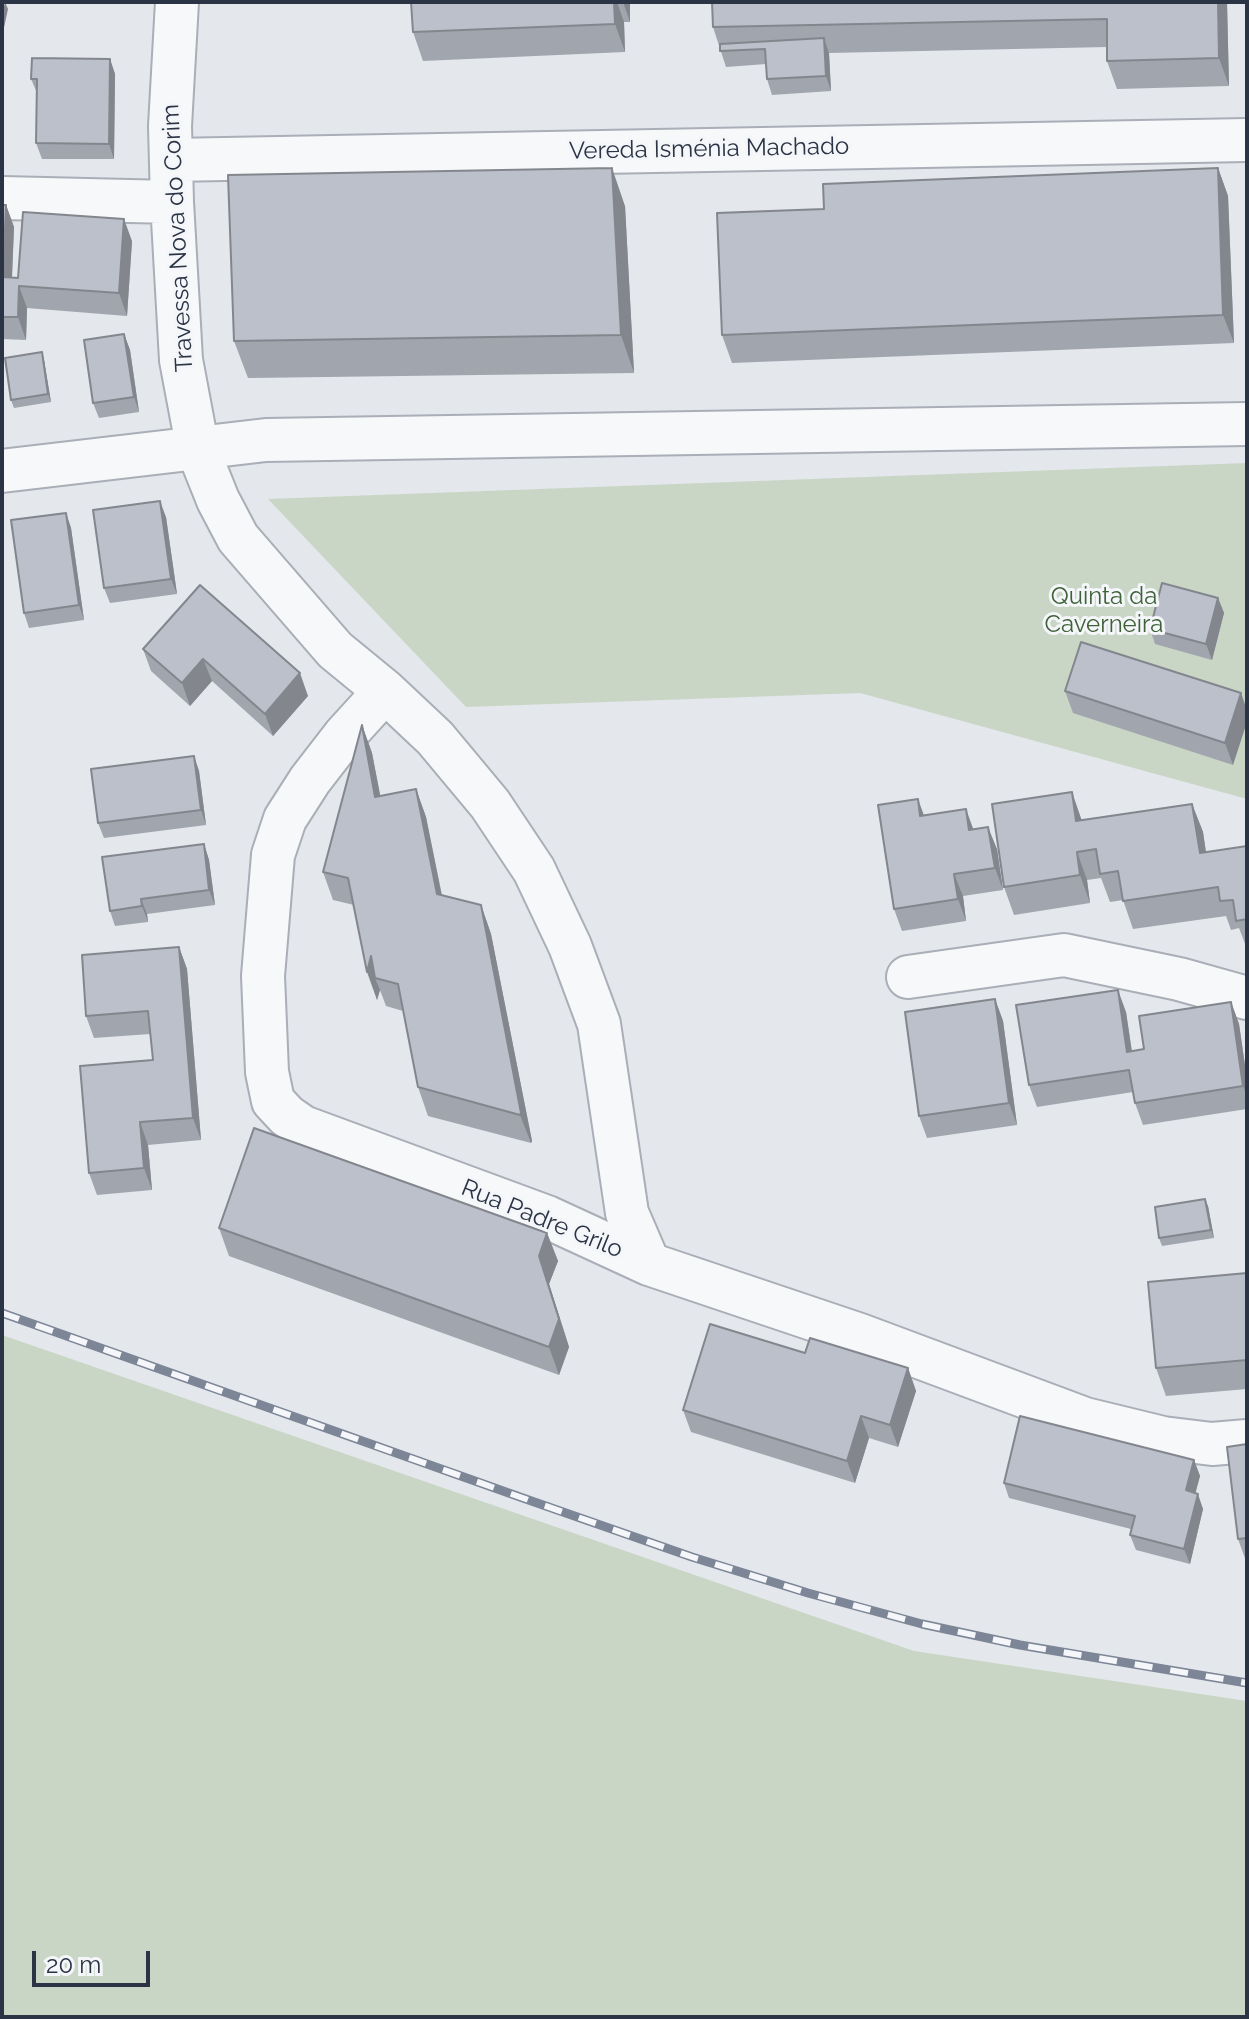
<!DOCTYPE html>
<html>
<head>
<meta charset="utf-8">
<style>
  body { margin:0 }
  #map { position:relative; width:1249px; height:2019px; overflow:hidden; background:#e4e7ec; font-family:Raleway,sans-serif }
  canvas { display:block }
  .frame { position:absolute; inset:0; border:4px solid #2b3445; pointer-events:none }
  .scale { position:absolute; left:32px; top:1951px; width:118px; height:36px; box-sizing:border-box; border:4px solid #2b3445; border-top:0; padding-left:10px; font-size:24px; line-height:28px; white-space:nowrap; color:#2b3445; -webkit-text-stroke:6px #f4f6f9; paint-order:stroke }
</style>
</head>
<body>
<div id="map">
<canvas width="1249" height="2019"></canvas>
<div class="frame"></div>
<div class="scale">20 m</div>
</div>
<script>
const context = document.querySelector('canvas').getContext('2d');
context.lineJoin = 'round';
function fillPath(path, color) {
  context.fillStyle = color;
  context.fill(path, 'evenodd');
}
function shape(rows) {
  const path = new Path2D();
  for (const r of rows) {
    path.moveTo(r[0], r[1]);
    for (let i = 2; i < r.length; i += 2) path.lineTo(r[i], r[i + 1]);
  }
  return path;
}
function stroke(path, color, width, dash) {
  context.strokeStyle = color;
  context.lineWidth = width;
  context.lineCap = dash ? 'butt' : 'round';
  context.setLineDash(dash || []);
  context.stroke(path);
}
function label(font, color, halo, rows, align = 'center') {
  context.font = font + ' Raleway,sans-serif';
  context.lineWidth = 6;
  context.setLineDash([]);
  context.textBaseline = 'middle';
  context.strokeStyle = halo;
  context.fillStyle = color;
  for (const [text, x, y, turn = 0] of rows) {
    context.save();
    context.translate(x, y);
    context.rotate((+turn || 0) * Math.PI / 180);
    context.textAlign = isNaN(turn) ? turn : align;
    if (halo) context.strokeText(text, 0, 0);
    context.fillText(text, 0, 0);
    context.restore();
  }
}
fillPath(shape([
  [1247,463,1247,799,860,693,466,707,268,499],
  [2,1335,914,1651,1247,1701,1247,2017,2,2017]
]), '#c9d6c5');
const minor = shape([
  [177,2,170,126,172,202,181,360,198,450,218,500,238,538,335,650,385,691,435,738,490,804,534,870,570,946,599,1024,627,1213,649,1264],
  [171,160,1247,140],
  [2,198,172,202],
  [2,471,266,440,1247,424],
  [385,691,344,736,310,780,285,819,273,855,263,976,267,1072,273,1101,287,1116,303,1127,547,1217,649,1264,860,1335,1085,1419,1163,1438,1212,1444,1247,1441],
  [908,977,1064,955,1179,979,1247,998]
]);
stroke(minor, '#a9aeb7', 46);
stroke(minor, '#f7f8fa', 42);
const rail = shape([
  [2,1313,520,1497,692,1557,808,1593,922,1624,1020,1645,1247,1683]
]);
stroke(rail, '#7d8696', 9);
stroke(rail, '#f4f6f9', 6, [18]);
fillPath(shape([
  [411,2,630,2,630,22,624,22,625,52,423,61,413,32],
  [1227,2,1229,86,1117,89,1107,61,1107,47,829,53,831,91,772,95,767,79,766,64,726,67,713,27],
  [110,59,115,74,114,159,42,159,36,143,37,93,31,79],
  [1218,168,1228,196,1234,343,732,363,722,335,824,209],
  [2,205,6,205,14,227,12,278,18,278,132,241,127,316,27,308,26,340,2,339],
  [625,206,634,373,248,378,234,341],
  [124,334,130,350,139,412,99,418,93,403],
  [42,352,44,360,51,402,14,408,11,400],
  [66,513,71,528,84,620,29,628,24,613],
  [166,517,177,594,110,603,104,588],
  [200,585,308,696,273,736,212,681,190,706,151,671,143,649],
  [1218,598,1224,613,1212,660,1155,644,1150,629],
  [1065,691,1241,693,1233,765,1073,713],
  [362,725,372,753,380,796,416,789,426,817,442,895,481,905,491,934,532,1141,531,1143,428,1116,418,1087,403,1011,386,1006,380,990,377,1000,354,905,333,900,323,872],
  [194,756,199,771,206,825,104,838,98,823],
  [1192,804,1203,832,1206,852,1247,846,1247,949,1239,928,1231,930,1226,916,1133,929,1123,900,1110,902,1101,878,1087,880,1090,903,1014,915,1004,887,1082,820],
  [924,816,974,829,997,849,1003,890,963,896,966,921,902,931,894,909],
  [204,844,209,860,215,905,147,914,148,922,115,926,110,911],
  [179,947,187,969,201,1140,148,1145,152,1190,97,1195,89,1173,153,1060,150,1034,94,1038,86,1016],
  [995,999,1003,1021,1017,1125,927,1138,919,1116],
  [1231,1002,1239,1024,1247,1079,1247,1109,1143,1125,1135,1103,1133,1092,1037,1107,1029,1085,1126,1012,1132,1051,1144,1049],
  [1208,1206,1214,1238,1162,1246,1159,1238],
  [219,1228,547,1233,558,1261,549,1284,569,1347,559,1375,229,1256],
  [1247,1273,1247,1389,1166,1396,1156,1368],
  [805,1353,908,1368,916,1391,898,1447,869,1438,855,1483,691,1432,683,1410],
  [1247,1444,1247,1561,1246,1561,1238,1539],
  [1194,1460,1200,1476,1195,1493,1203,1509,1190,1564,1136,1550,1130,1535,1131,1529,1009,1498,1004,1483]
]), '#a1a5ae');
fillPath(shape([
  [5,2,8,9,2,37,2,15],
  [614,2,617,2,624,22,625,52,615,24],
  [623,2,630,2,630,22],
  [1218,2,1227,2,1229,86,1219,58],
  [824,38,829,53,831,91,826,76],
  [110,59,115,74,114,159,109,144],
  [2,66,4,72,2,115],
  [612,168,625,206,634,373,621,335],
  [1218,168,1228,196,1234,343,1223,315],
  [6,205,14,227,11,299,3,277],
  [124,219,132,241,127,316,119,293],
  [19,286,27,308,26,340,18,317],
  [124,334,130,350,139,412,134,397],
  [42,352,44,360,51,402,48,394],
  [160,501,166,517,177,594,171,579],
  [66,513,71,528,84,620,79,605],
  [1218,598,1224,613,1212,660,1206,644],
  [203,659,212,681,190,706,182,683],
  [300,673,308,696,273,736,265,714],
  [1241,693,1247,710,1247,722,1233,765,1225,743],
  [362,725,372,753,386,825,375,797],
  [194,756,199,771,206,825,201,810],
  [416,789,426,817,447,922,437,894],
  [1072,792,1082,821,1076,821],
  [918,799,926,821,920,816],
  [1192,804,1203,832,1210,881,1200,853],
  [966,809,974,831,969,830],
  [988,827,997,849,1003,890,995,868],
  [204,844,209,860,215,905,209,890],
  [1077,852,1087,880,1090,903,1080,875],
  [954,874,963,896,966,921,958,899],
  [141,899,147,914,148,922,142,906],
  [481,905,491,934,532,1141,531,1143,520,1115],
  [179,947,187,969,201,1140,193,1118],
  [371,956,375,978,380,990,377,1000,367,972],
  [1118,990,1126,1012,1135,1074,1127,1052],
  [995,999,1003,1021,1017,1125,1009,1103],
  [1231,1002,1239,1024,1247,1079,1247,1096,1243,1086],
  [140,1122,148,1145,152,1190,144,1168],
  [1205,1199,1208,1206,1214,1238,1211,1230],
  [547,1233,558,1261,549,1284,569,1347,559,1375,549,1347,539,1256],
  [908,1368,916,1391,898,1447,890,1425],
  [861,1416,869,1438,855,1483,847,1461],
  [1194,1460,1200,1476,1192,1506,1186,1490],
  [1198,1494,1203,1509,1190,1564,1184,1549]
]), '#83868d');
const building = shape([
  [411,2,614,2,615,24,413,32,411,2],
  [712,2,1218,2,1219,58,1107,61,1107,19,713,27,712,2],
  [824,38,826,76,767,79,765,49,720,51,720,44,824,38],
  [32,58,110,59,109,144,36,143,37,79,31,79,32,58],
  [612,168,621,335,234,341,228,175,612,168],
  [1218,168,1223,315,722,335,717,213,824,209,823,184,1218,168],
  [2,205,6,205,3,277,18,278,23,212,124,219,119,293,19,286,18,317,2,317,2,205],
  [124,334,134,397,93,403,84,340,124,334],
  [42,352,48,394,11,400,5,358,42,352],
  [160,501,171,579,104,588,93,510,160,501],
  [66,513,79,605,24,613,11,520,66,513],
  [1162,583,1218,598,1206,644,1150,629,1162,583],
  [200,585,300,673,265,714,203,659,182,683,143,649,200,585],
  [1081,642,1241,693,1225,743,1065,691,1081,642],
  [362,725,375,797,416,789,437,894,481,905,521,1113,520,1115,418,1087,398,984,375,978,371,956,367,972,348,878,323,872,362,725],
  [194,756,201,810,98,823,91,769,194,756],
  [1072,792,1076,821,1192,804,1200,853,1247,846,1247,919,1236,921,1233,900,1220,901,1218,887,1123,901,1118,871,1100,874,1096,849,1077,852,1080,875,1004,887,992,804,1072,792],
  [918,799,920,816,966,809,969,830,988,827,995,868,954,874,958,899,894,909,878,805,918,799],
  [204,844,209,890,141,899,142,906,110,911,102,857,204,844],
  [179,947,193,1118,140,1122,144,1168,89,1173,80,1066,153,1060,148,1011,86,1016,82,955,179,947],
  [1118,990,1127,1052,1144,1049,1139,1016,1231,1002,1243,1086,1135,1103,1129,1070,1029,1085,1016,1005,1118,990],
  [995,999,1009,1103,919,1116,905,1012,995,999],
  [254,1128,547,1233,539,1256,559,1319,549,1347,219,1228,254,1128],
  [1205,1199,1211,1230,1159,1238,1155,1207,1205,1199],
  [1247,1273,1247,1360,1156,1368,1148,1282,1247,1273],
  [710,1324,805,1353,810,1338,908,1368,890,1425,861,1416,847,1461,683,1410,710,1324],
  [1020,1416,1194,1460,1186,1490,1198,1494,1184,1549,1130,1535,1135,1516,1004,1483,1020,1416],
  [1247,1444,1247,1538,1238,1539,1227,1447,1247,1444]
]);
fillPath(building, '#bbc0ca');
stroke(building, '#83868d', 2);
label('24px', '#2b3445', '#f4f6f9', [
  ["Vereda Isménia Machado",709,149,-1],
  ["Travessa Nova do Corim",178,238,-93],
  ["Rua Padre Grilo",542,1219,22]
]);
label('24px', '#3f6138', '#f4f6f9', [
  ["Quinta da",1104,597],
  ["Caverneira",1104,625]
]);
</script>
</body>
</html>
